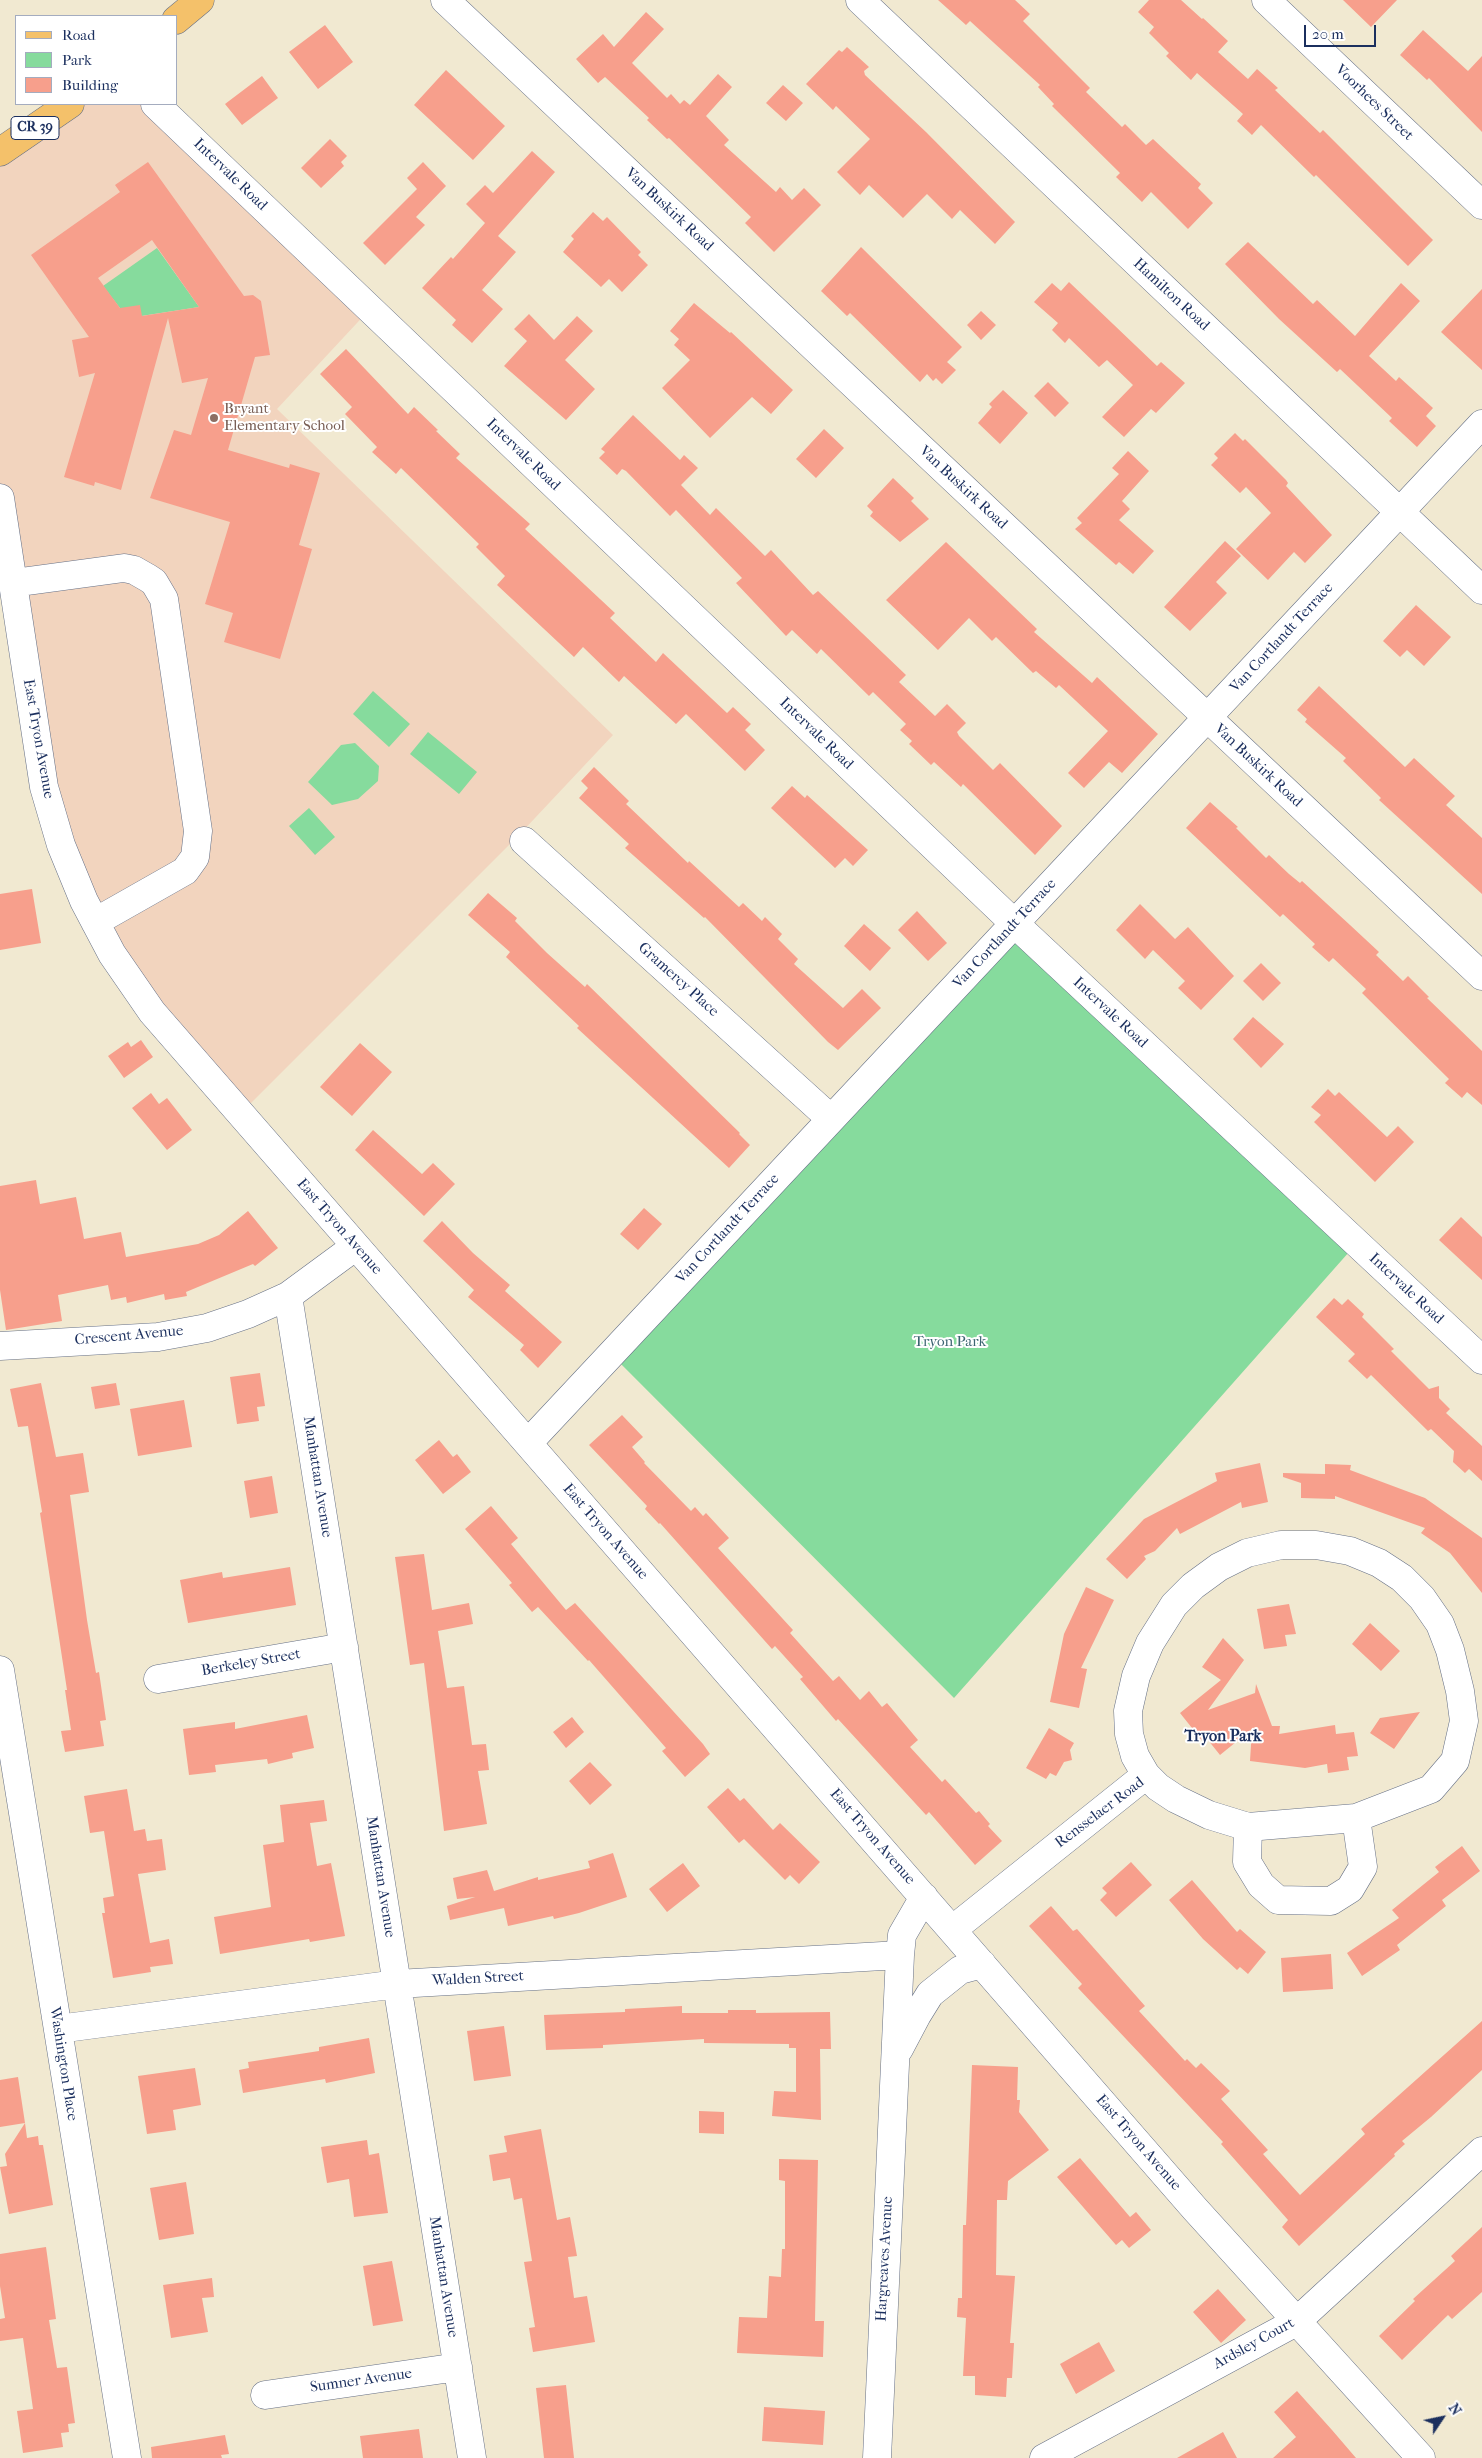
<!DOCTYPE html>
<html>
<head>
<meta charset="utf-8">
<style>
  body { margin:0 }
  #map { position:relative; width:1482px; height:2458px; overflow:hidden; background:#f1e9d1; font-family:"IM FELL French Canon",serif }
  canvas { display:block }
  .legend { position:absolute; left:15px; top:15px; width:162px; height:90px; box-sizing:border-box; background:#fff; border:1px solid #a4acbf; margin:0; padding:6px 9px; list-style:none; font-size:15px; color:#1b2f5e }
  .legend li { display:flex; align-items:center; gap:10px; height:25px }
  .legend b { width:25px; border:1px solid #a4acbf }
  .north { position:absolute; left:1417px; top:2393px; width:50px; height:50px; -webkit-text-stroke:4px #fff; paint-order:stroke; rotate:56deg; font-size:14px; font-weight:700; line-height:20px; text-align:center; color:#1b2f5e }
  .north::after { content:''; display:block; margin:auto; width:18px; height:22px; background:#1b2f5e; clip-path:polygon(50% 0,100% 100%,50% 72%,0 100%) }
  .scale { position:absolute; left:1304px; top:25px; width:72px; height:22px; box-sizing:border-box; border:2px solid #1b2f5e; border-top:0; padding-left:6px; font-size:15px; line-height:18px; white-space:nowrap; color:#1b2f5e; -webkit-text-stroke:4px #fff; paint-order:stroke }
</style>
</head>
<body>
<div id="map">
<canvas width="1482" height="2458"></canvas>
<ul class="legend">
<li><b style="height:6px;background:#f4c16a"></b>Road</li>
<li><b style="height:14px;background:#86db9d"></b>Park</li>
<li><b style="height:14px;background:#f79f8c"></b>Building</li>
</ul>
<div class="north">N</div>
<div class="scale">20 m</div>
</div>
<script>
const context = document.querySelector('canvas').getContext('2d');
context.lineJoin = 'round';
function fillPath(path, color) {
  context.fillStyle = color;
  context.fill(path, 'evenodd');
}
function shape(rows) {
  const path = new Path2D();
  for (const r of rows) {
    path.moveTo(r[0], r[1]);
    for (let i = 2; i < r.length; i += 2) path.lineTo(r[i], r[i + 1]);
  }
  return path;
}
function stroke(path, color, width, dash) {
  context.strokeStyle = color;
  context.lineWidth = width;
  context.lineCap = dash ? 'butt' : 'round';
  context.setLineDash(dash || []);
  context.stroke(path);
}
function label(font, color, halo, rows, align = 'center') {
  context.font = font + ' "IM FELL French Canon",serif';
  context.lineWidth = 4;
  context.setLineDash([]);
  context.textBaseline = 'middle';
  context.strokeStyle = halo;
  context.fillStyle = color;
  for (const [text, x, y, turn = 0] of rows) {
    context.save();
    context.translate(x, y);
    context.rotate((+turn || 0) * Math.PI / 180);
    context.textAlign = isNaN(turn) ? turn : align;
    if (halo) context.strokeText(text, 0, 0);
    context.fillText(text, 0, 0);
    context.restore();
  }
}
fillPath(shape([
  [70,104,155,104,370,309,277,409,613,735,519,835,240,1114,152,1012,61,845,0,498,0,152]
]), '#f2d4be');
fillPath(shape([
  [157,248,199,307,141,316,120,308,103,286],
  [373,691,410,724,389,747,353,714],
  [428,732,477,772,459,794,410,754],
  [355,743,379,766,378,781,358,799,332,805,308,782,341,745],
  [309,808,335,837,315,855,289,826],
  [1014,923,1357,1243,954,1698,611,1354]
]), '#86db9d');
fillPath(shape([
  [938,0,1015,0,1030,14,1023,21,1090,88,1086,92,1122,127,1125,124,1146,145,1153,139,1201,184,1198,188,1213,203,1188,229,1151,192,1142,202,1116,177,1120,173,1052,106,1054,104,1038,87,1040,85,970,21,966,25],
  [1149,0,1181,0,1202,19,1203,18,1228,41,1218,52,1248,79,1257,69,1278,88,1275,90,1320,133,1323,130,1433,240,1408,266,1316,175,1314,177,1261,125,1252,135,1237,121,1243,114,1197,73,1191,80,1166,56,1169,53,1149,33,1154,27,1138,12],
  [1343,0,1397,0,1371,27],
  [646,12,664,29,632,63,667,98,671,94,680,104,684,100,690,105,718,74,732,87,706,116,729,140,724,145,776,192,780,187,792,200,804,188,821,205,774,252,745,223,751,217,669,138,667,139,647,120,649,118,605,77,598,83,576,59,603,34,614,47],
  [325,25,353,62,318,89,289,52],
  [1423,30,1468,71,1482,56,1482,132,1429,78,1427,80,1400,55],
  [847,47,869,67,864,71,865,75,926,132,1015,222,995,244,960,210,952,219,927,194,903,218,869,185,860,195,837,172,870,139,836,106,833,110,806,84,839,50,842,52],
  [446,70,505,126,473,160,414,105],
  [262,76,278,98,242,125,225,104],
  [783,85,803,103,786,121,766,103],
  [330,139,347,156,341,162,344,166,321,188,301,168],
  [532,151,555,172,498,236,516,252,482,290,503,309,472,343,452,325,456,320,422,288,451,257,453,259,485,223,466,204,485,185,493,193],
  [148,162,244,296,253,295,261,301,270,355,255,357,228,450,289,468,290,464,320,473,299,545,312,549,280,659,224,642,233,613,205,604,230,522,150,498,174,430,191,435,208,378,182,383,168,318,121,490,95,482,94,486,64,477,95,373,79,377,72,340,89,337,31,255,120,192,115,185],
  [152,240,199,307,142,316,140,305,120,308,98,278],
  [423,162,446,186,416,217,425,225,385,265,363,243,417,189,407,178],
  [593,212,603,221,607,217,641,252,638,255,648,265,622,292,609,279,601,287,563,252,574,239,571,236],
  [1248,242,1313,304,1317,300,1355,336,1401,283,1420,301,1369,356,1396,381,1399,377,1433,408,1426,416,1436,426,1417,447,1389,421,1392,418,1340,369,1337,372,1279,319,1225,264],
  [861,247,962,347,947,362,956,370,942,384,936,378,933,381,927,374,920,382,850,313,847,316,821,291],
  [1069,282,1157,366,1161,362,1185,383,1156,413,1151,409,1124,437,1102,417,1133,385,1107,360,1099,367,1069,338,1065,343,1052,330,1058,323,1034,302,1052,283,1061,291],
  [1482,289,1482,370,1441,332],
  [694,303,730,333,731,332,793,390,771,414,752,397,710,438,662,388,690,360,674,345,679,339,670,331],
  [981,311,996,325,981,340,967,325],
  [529,314,554,340,577,316,593,331,565,360,595,389,566,420,504,366,527,341,514,329],
  [346,349,408,414,414,407,438,430,436,431,460,454,456,458,530,524,525,529,615,613,610,618,656,662,663,653,727,713,733,707,751,724,745,730,765,750,745,771,686,714,676,724,624,676,619,682,583,647,574,657,497,585,505,576,476,547,479,544,401,468,396,474,372,452,377,447,345,414,352,407,320,374],
  [1048,382,1069,403,1055,417,1034,396],
  [1003,390,1028,413,1000,444,978,423,992,407,989,404],
  [633,415,680,460,684,455,698,468,681,485,710,515,716,508,765,556,771,550,813,595,818,591,906,675,899,682,935,716,947,704,966,723,957,732,959,736,993,770,1000,763,1062,826,1035,855,963,784,961,787,934,762,931,765,909,744,912,741,900,730,906,724,873,692,869,696,821,649,817,654,792,630,786,636,736,583,742,578,676,510,670,516,626,471,622,469,617,475,599,458,605,452,601,449],
  [824,429,844,448,816,478,796,459],
  [1235,433,1243,441,1245,439,1286,480,1288,483,1286,486,1332,535,1305,563,1294,552,1268,580,1236,549,1271,513,1246,487,1240,493,1211,465,1218,458,1214,454],
  [1128,451,1149,471,1122,501,1130,509,1119,520,1154,551,1133,574,1119,562,1116,565,1075,529,1082,523,1077,518,1119,474,1112,468],
  [893,478,914,498,911,501,929,519,900,542,870,516,873,512,867,506],
  [1225,541,1241,556,1216,582,1227,593,1190,631,1164,607],
  [946,542,1037,629,1034,632,1092,683,1097,677,1158,734,1122,773,1109,762,1084,788,1068,773,1108,731,1059,685,1056,688,1036,671,1033,673,996,637,992,641,969,618,938,650,886,600],
  [1416,605,1451,637,1424,666,1407,650,1400,657,1383,641],
  [1319,686,1405,767,1414,758,1455,796,1446,805,1482,838,1482,894,1379,800,1381,798,1343,761,1346,758,1305,722,1307,719,1297,710],
  [594,767,629,801,626,804,688,863,689,861,739,907,743,903,762,921,765,917,782,934,778,939,798,959,794,964,843,1008,862,989,881,1008,838,1050,828,1042,705,917,704,918,625,848,629,844,579,798,588,788,581,781],
  [792,786,805,798,807,795,868,850,853,866,845,858,835,868,771,808],
  [1210,802,1238,827,1236,828,1266,858,1269,855,1289,874,1300,883,1302,881,1350,925,1379,952,1376,955,1403,981,1408,976,1429,997,1427,998,1482,1051,1482,1105,1467,1092,1462,1098,1445,1083,1449,1079,1362,993,1366,989,1333,958,1329,962,1312,947,1315,944,1283,914,1280,917,1186,828],
  [32,889,41,943,0,950,0,894],
  [488,893,517,918,515,921,547,953,585,987,587,984,740,1133,739,1134,750,1145,729,1168,577,1028,579,1026,506,957,510,952,468,915],
  [1140,904,1175,939,1188,927,1234,976,1201,1010,1178,988,1185,981,1153,950,1145,959,1116,930],
  [917,911,947,943,928,961,898,930],
  [864,924,891,948,870,971,844,946],
  [1261,963,1281,983,1263,1001,1243,981],
  [1253,1017,1284,1044,1261,1068,1233,1039],
  [141,1040,153,1057,124,1078,108,1056,128,1042,131,1047],
  [360,1043,392,1072,352,1116,320,1087],
  [1328,1089,1335,1096,1339,1092,1387,1137,1398,1126,1414,1142,1375,1182,1314,1122,1321,1115,1311,1107],
  [151,1093,159,1104,167,1098,192,1130,167,1150,132,1108],
  [373,1130,422,1174,433,1163,455,1184,424,1216,355,1150],
  [36,1180,40,1204,76,1197,84,1239,121,1232,126,1257,198,1244,219,1235,248,1211,278,1248,255,1266,253,1264,186,1292,187,1296,165,1300,164,1294,127,1303,126,1297,111,1300,108,1285,58,1295,62,1321,6,1330,0,1290,0,1186],
  [644,1208,662,1224,638,1250,620,1234],
  [1461,1217,1482,1237,1482,1280,1439,1240],
  [442,1221,473,1253,510,1285,505,1291,562,1342,538,1368,520,1350,524,1345,468,1297,474,1290,423,1241],
  [1334,1298,1342,1305,1348,1299,1364,1314,1362,1317,1394,1349,1391,1351,1429,1389,1439,1386,1439,1398,1450,1409,1446,1413,1482,1446,1482,1481,1469,1469,1465,1473,1453,1462,1454,1451,1431,1429,1428,1431,1371,1375,1367,1379,1348,1361,1355,1354,1316,1317],
  [260,1373,265,1406,257,1407,259,1421,237,1424,230,1377],
  [41,1383,56,1457,83,1453,89,1492,70,1495,87,1620,96,1673,99,1672,106,1720,100,1721,104,1746,65,1752,61,1731,71,1730,65,1690,67,1690,40,1513,42,1512,28,1426,18,1427,10,1389],
  [116,1383,120,1405,95,1409,91,1387],
  [184,1400,192,1447,138,1456,130,1409],
  [622,1415,643,1437,632,1447,645,1462,644,1463,691,1511,695,1507,703,1516,706,1513,729,1538,718,1548,793,1630,790,1633,833,1681,839,1676,860,1700,869,1691,882,1707,887,1703,918,1740,910,1747,942,1782,945,1779,976,1813,979,1811,990,1824,988,1826,1002,1841,975,1865,929,1812,926,1815,838,1719,836,1721,800,1679,803,1677,775,1646,772,1649,660,1523,659,1524,645,1509,647,1506,589,1445],
  [439,1440,453,1457,457,1454,471,1472,443,1494,415,1460],
  [1260,1463,1268,1502,1242,1508,1241,1502,1180,1534,1177,1528,1155,1551,1144,1556,1146,1559,1127,1579,1106,1559,1144,1519,1217,1481,1215,1473],
  [1325,1464,1351,1465,1350,1470,1425,1498,1482,1538,1482,1593,1450,1553,1421,1533,1425,1528,1335,1496,1335,1499,1301,1498,1301,1483,1283,1477,1283,1473,1325,1474],
  [272,1476,278,1513,250,1518,244,1481],
  [491,1506,518,1538,511,1544,566,1610,575,1603,703,1744,710,1754,685,1777,662,1751,666,1748,589,1660,588,1661,538,1607,532,1612,509,1585,512,1583,465,1529],
  [424,1554,432,1610,469,1603,473,1624,438,1631,447,1688,464,1686,472,1745,486,1744,489,1770,478,1771,487,1824,444,1831,424,1663,410,1665,395,1557],
  [290,1567,296,1605,188,1623,180,1580,222,1572,223,1578],
  [1086,1587,1114,1600,1081,1668,1087,1669,1079,1708,1050,1702,1064,1634],
  [1289,1604,1296,1634,1285,1635,1287,1646,1264,1649,1257,1609],
  [1370,1623,1400,1651,1381,1671,1352,1644],
  [1223,1638,1244,1660,1208,1710,1255,1693,1256,1684,1272,1726,1280,1726,1279,1734,1335,1725,1336,1734,1354,1732,1358,1756,1347,1757,1349,1770,1328,1773,1327,1764,1305,1768,1250,1761,1252,1729,1220,1755,1208,1740,1204,1743,1180,1713,1221,1680,1202,1667],
  [1420,1712,1394,1749,1370,1733,1380,1718],
  [307,1715,314,1748,292,1753,293,1758,268,1764,267,1759,215,1765,216,1772,189,1775,183,1729,235,1722,235,1729],
  [572,1717,584,1732,566,1748,553,1732],
  [1049,1728,1074,1743,1070,1750,1072,1760,1064,1762,1056,1776,1050,1773,1046,1779,1026,1768],
  [590,1762,612,1785,590,1805,569,1781],
  [728,1788,740,1801,744,1798,773,1830,780,1823,820,1862,799,1884,790,1875,785,1880,744,1839,739,1843,707,1807],
  [127,1789,134,1831,145,1829,147,1841,162,1839,166,1870,138,1874,150,1943,169,1939,173,1964,150,1967,151,1972,113,1978,102,1913,105,1913,103,1898,114,1896,104,1831,90,1833,84,1796],
  [324,1800,327,1821,310,1823,317,1866,331,1863,345,1936,310,1942,309,1939,220,1954,214,1917,271,1907,263,1845,284,1842,280,1805],
  [1462,1846,1480,1871,1442,1900,1446,1906,1397,1945,1400,1950,1362,1976,1347,1953,1399,1918,1392,1910,1439,1872,1435,1867],
  [613,1853,627,1897,579,1913,554,1919,553,1916,508,1926,504,1908,450,1920,447,1906,475,1897,457,1899,453,1878,487,1870,494,1891,538,1877,538,1880,590,1868,588,1861],
  [1131,1862,1152,1885,1116,1917,1100,1900,1107,1893,1102,1888],
  [683,1863,700,1886,667,1912,649,1889],
  [1192,1880,1237,1932,1240,1929,1266,1952,1248,1974,1240,1967,1237,1970,1203,1939,1169,1900],
  [1051,1906,1073,1931,1077,1929,1145,2006,1139,2011,1185,2061,1187,2059,1196,2068,1201,2063,1230,2091,1221,2099,1268,2150,1263,2154,1300,2195,1365,2134,1361,2129,1482,2021,1482,2070,1431,2117,1402,2141,1405,2144,1394,2154,1395,2156,1299,2246,1282,2227,1288,2220,1221,2144,1223,2142,1078,1988,1082,1984,1029,1926],
  [1331,1954,1333,1989,1283,1992,1281,1958],
  [682,2006,682,2013,728,2013,728,2010,756,2010,756,2013,830,2012,831,2049,820,2049,821,2120,772,2116,774,2091,796,2092,796,2048,789,2048,789,2044,704,2043,704,2039,603,2045,603,2048,546,2050,544,2015,625,2012,625,2009],
  [504,2026,511,2076,474,2081,467,2031],
  [369,2038,375,2073,326,2083,325,2079,243,2093,239,2070,249,2068,248,2062,319,2051,319,2047],
  [972,2065,1018,2067,1017,2100,1020,2100,1019,2112,1049,2150,1008,2181,1007,2200,997,2200,996,2275,1015,2276,1010,2343,1014,2343,1012,2378,1007,2378,1006,2397,975,2395,975,2376,963,2376,966,2318,957,2317,958,2298,962,2298,963,2225,966,2225],
  [195,2068,201,2105,173,2110,176,2130,147,2134,138,2076],
  [18,2077,25,2123,0,2127,0,2080],
  [699,2111,724,2112,724,2134,699,2133],
  [25,2123,27,2138,38,2136,39,2145,43,2145,53,2205,9,2214,0,2167,7,2166,5,2154],
  [541,2129,557,2220,570,2217,577,2256,568,2257,574,2298,587,2296,595,2342,533,2352,529,2328,535,2327,524,2262,532,2261,522,2198,514,2200,510,2178,493,2181,489,2155,507,2152,504,2136],
  [367,2140,369,2155,379,2153,388,2213,354,2217,349,2179,327,2183,321,2147],
  [1080,2158,1130,2217,1136,2212,1151,2230,1129,2248,1122,2240,1116,2245,1057,2177],
  [779,2159,818,2160,815,2321,824,2321,823,2357,737,2353,739,2317,767,2318,769,2276,781,2277,782,2249,785,2249,785,2181,779,2180],
  [186,2182,194,2234,159,2240,150,2188],
  [1482,2227,1482,2292,1452,2319,1448,2315,1402,2360,1379,2336,1415,2301,1413,2299,1455,2261,1451,2256],
  [46,2247,56,2319,49,2320,57,2368,67,2367,75,2423,68,2424,69,2432,61,2433,63,2447,23,2453,17,2411,33,2409,23,2338,0,2341,0,2319,5,2318,0,2286,0,2254],
  [392,2261,403,2321,373,2326,363,2266],
  [212,2278,214,2297,202,2298,208,2332,171,2338,163,2285],
  [1218,2289,1246,2320,1221,2343,1193,2312],
  [1099,2342,1115,2371,1076,2394,1060,2364],
  [566,2385,574,2458,544,2458,536,2388],
  [1297,2391,1332,2430,1356,2458,1273,2458,1296,2437,1274,2412],
  [764,2407,825,2411,823,2445,762,2441],
  [419,2429,423,2458,363,2458,360,2436],
  [1223,2432,1237,2458,1177,2458],
  [225,2435,229,2454,221,2455,222,2458,152,2458,151,2447]
]), '#f79f8c');
const minor = shape([
  [445,0,1482,976],
  [860,0,1482,590],
  [1266,0,1482,205],
  [155,104,1014,923,1482,1360],
  [0,498,44,787,61,845,84,901,112,954,152,1012,1195,2209,1421,2458],
  [13,583,124,568,134,570,148,578,154,582,164,599,198,831,195,857,185,871,95,922],
  [524,841,831,1119],
  [288,1296,472,2458],
  [0,1346,158,1337,207,1328,248,1314,288,1296,356,1246],
  [528,1443,1482,424],
  [1281,1545,1316,1545,1350,1551,1379,1563,1402,1578,1422,1598,1440,1624,1450,1650,1460,1691,1464,1721,1455,1761,1431,1789,1356,1818,1248,1827,1209,1815,1176,1799,1158,1787,1146,1775,1135,1756,1129,1734,1128,1711,1136,1676,1150,1643,1174,1605,1193,1586,1219,1567,1247,1553,1281,1545],
  [0,1670,127,2458],
  [158,1679,344,1647],
  [1248,1827,1247,1862,1261,1885,1278,1900,1331,1901,1350,1889,1363,1867,1356,1818],
  [952,1930,1146,1775],
  [58,2029,397,1984,900,1955],
  [899,2049,917,2015,930,1994,960,1970,982,1964],
  [265,2395,458,2367],
  [877,2458,900,1955,902,1935,924,1897],
  [1044,2458,1296,2322,1482,2151]
]);
const major = shape([
  [176,20,200,0],
  [0,152,70,104]
]);
stroke(minor, '#667086', 29);
stroke(major, '#667086', 29);
stroke(minor, '#fff', 28);
stroke(major, '#f4c16a', 28);
for (const [x, y, r, color] of [
  [214,418,5,"#8d6e63"]
]) {
  const dot = new Path2D();
  dot.arc(x, y, r, 0, 2 * Math.PI);
  context.fillStyle = color;
  context.fill(dot);
  stroke(dot, '#fff', 2);
}
for (const [x, y, w] of [
  [35,128,48]
]) {
  const box = new Path2D();
  box.roundRect(x - w / 2, y - 11.5, w, 23, 4);
  context.fillStyle = '#fff';
  context.fill(box);
  stroke(box, '#1b2f5e', 1);
}
label('bold 14px', '#1b2f5e', null, [
  ["CR 39",35,128]
]);
label('15px', '#1b2f5e', '#fff', [
  ["Voorhees Street",1374,103,44],
  ["Intervale Road",230,175,44],
  ["Van Buskirk Road",669,210,43],
  ["Hamilton Road",1171,295,43],
  ["Intervale Road",523,455,44],
  ["Van Buskirk Road",963,488,43],
  ["Van Cortlandt Terrace",1282,638,-47],
  ["Intervale Road",816,734,44],
  ["East Tryon Avenue",38,739,80],
  ["Van Buskirk Road",1258,766,43],
  ["Van Cortlandt Terrace",1005,934,-47],
  ["Gramercy Place",678,980,42],
  ["Intervale Road",1110,1013,43],
  ["East Tryon Avenue",339,1227,49],
  ["Van Cortlandt Terrace",728,1229,-47],
  ["Intervale Road",1406,1289,43],
  ["Crescent Avenue",129,1336,-5],
  ["Manhattan Avenue",317,1477,81],
  ["East Tryon Avenue",605,1532,49],
  ["Berkeley Street",251,1663,-10],
  ["Rensselaer Road",1100,1813,-37],
  ["East Tryon Avenue",872,1837,49],
  ["Manhattan Avenue",380,1877,81],
  ["Walden Street",478,1979,-3],
  ["Washington Place",63,2064,81],
  ["East Tryon Avenue",1138,2143,49],
  ["Hargreaves Avenue",885,2259,-87],
  ["Manhattan Avenue",443,2277,81],
  ["Ardsley Court",1254,2344,-29],
  ["Sumner Avenue",361,2381,-8]
]);
label('15px', '#785e54', '#fff', [
  ["Bryant",224,409],
  ["Elementary School",224,426]
], 'left');
label('15px', '#3b6371', '#fff', [
  ["Tryon Park",950,1342]
]);
label('bold 16px', '#1b2f5e', '#fff', [
  ["Tryon Park",1223,1737]
]);
</script>
</body>
</html>
